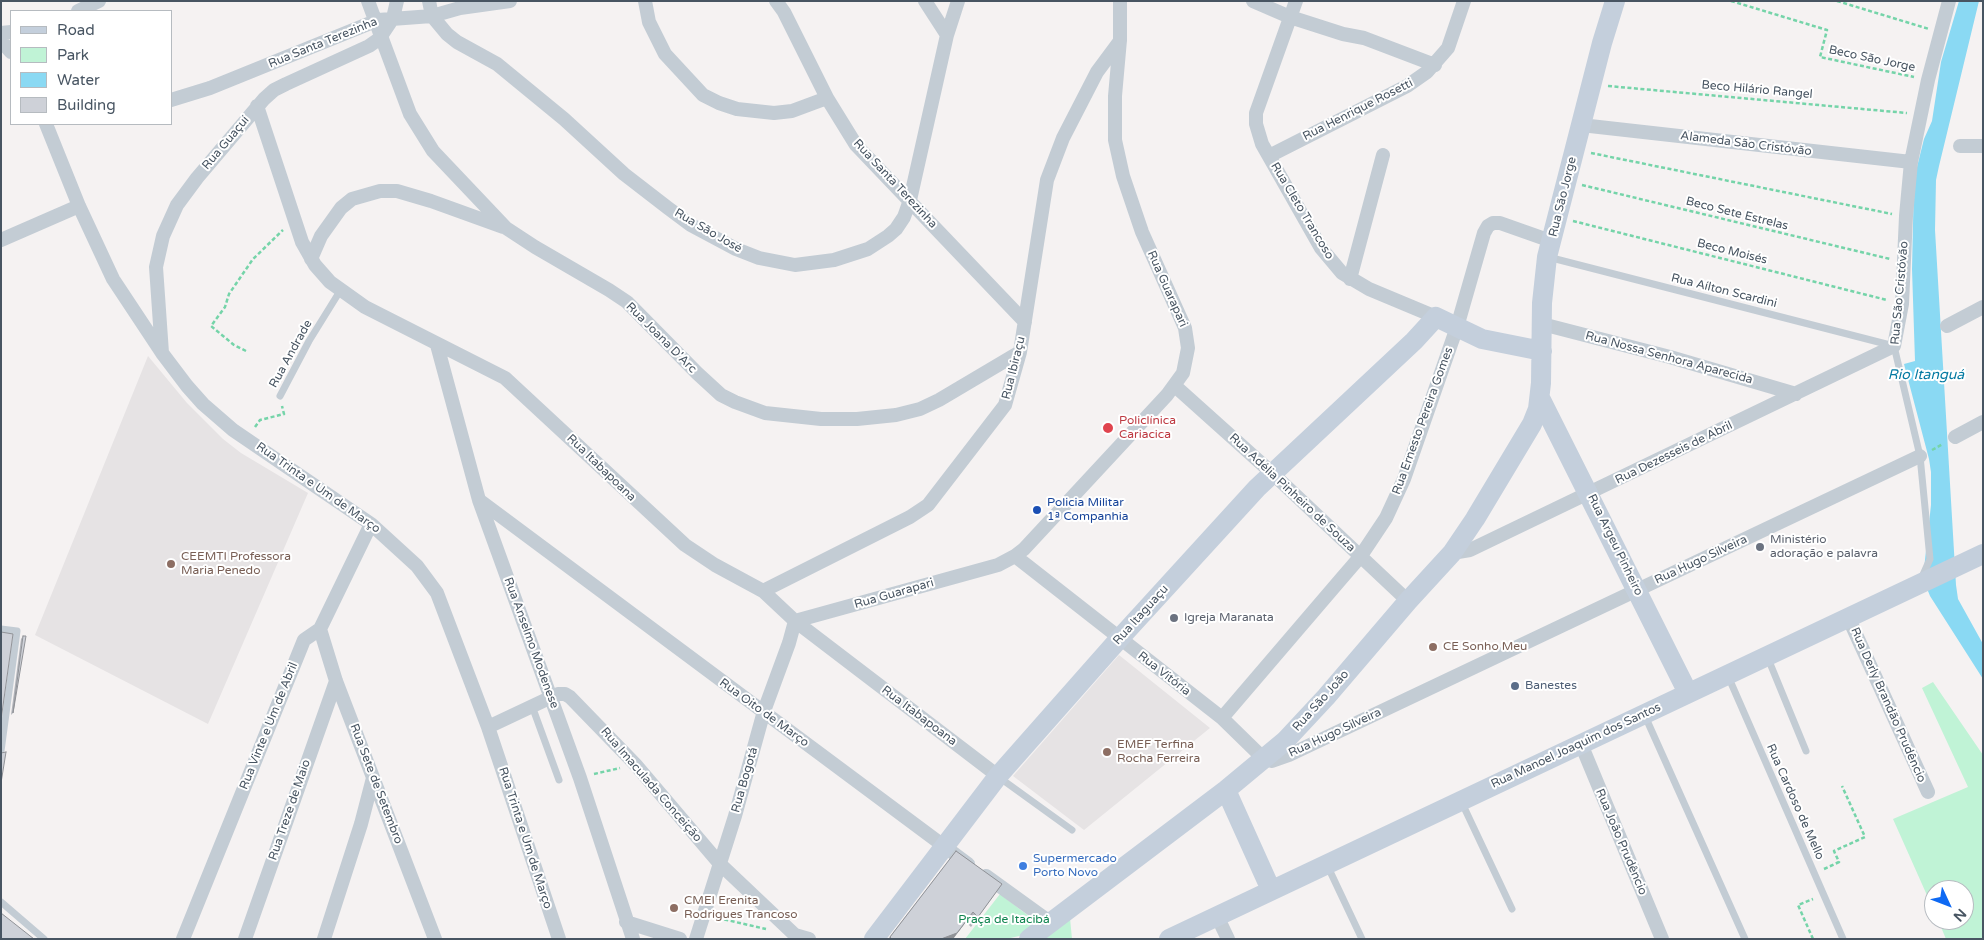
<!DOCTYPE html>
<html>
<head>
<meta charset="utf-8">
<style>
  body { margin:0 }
  #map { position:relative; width:1984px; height:940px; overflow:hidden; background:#f5f2f2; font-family:"Varela Round",sans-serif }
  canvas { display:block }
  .frame { position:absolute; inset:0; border:2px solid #485562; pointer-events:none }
  .legend { position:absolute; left:10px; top:10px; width:162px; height:115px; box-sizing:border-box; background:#fff; border:1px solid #b6bbc0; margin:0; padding:6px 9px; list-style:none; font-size:15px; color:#485562 }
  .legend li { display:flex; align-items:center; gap:10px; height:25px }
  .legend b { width:25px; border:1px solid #b6bbc0 }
  .north { position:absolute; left:1924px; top:880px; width:50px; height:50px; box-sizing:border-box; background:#fff; border:1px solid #b6bbc0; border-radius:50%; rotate:133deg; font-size:14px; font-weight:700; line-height:20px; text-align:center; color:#485562 }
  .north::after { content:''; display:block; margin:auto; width:18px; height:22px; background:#0e69f3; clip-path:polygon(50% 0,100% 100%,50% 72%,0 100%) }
</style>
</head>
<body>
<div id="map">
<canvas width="1984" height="940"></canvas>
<div class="frame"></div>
<ul class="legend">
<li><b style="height:6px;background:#c4cfdc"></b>Road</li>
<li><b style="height:14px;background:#c0f3d6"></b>Park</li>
<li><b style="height:14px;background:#8ad9f3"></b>Water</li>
<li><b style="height:14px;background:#ced1d8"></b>Building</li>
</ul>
<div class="north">N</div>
</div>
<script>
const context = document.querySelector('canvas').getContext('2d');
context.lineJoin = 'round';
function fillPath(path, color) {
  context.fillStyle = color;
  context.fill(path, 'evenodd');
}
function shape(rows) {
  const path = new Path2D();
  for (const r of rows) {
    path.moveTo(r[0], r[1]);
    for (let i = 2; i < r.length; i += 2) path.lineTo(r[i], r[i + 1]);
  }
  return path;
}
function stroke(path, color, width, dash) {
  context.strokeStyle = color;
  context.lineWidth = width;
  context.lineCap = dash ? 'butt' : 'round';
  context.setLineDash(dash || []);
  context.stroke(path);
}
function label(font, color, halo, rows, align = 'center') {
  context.font = font + ' "Varela Round",sans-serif';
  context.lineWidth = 4;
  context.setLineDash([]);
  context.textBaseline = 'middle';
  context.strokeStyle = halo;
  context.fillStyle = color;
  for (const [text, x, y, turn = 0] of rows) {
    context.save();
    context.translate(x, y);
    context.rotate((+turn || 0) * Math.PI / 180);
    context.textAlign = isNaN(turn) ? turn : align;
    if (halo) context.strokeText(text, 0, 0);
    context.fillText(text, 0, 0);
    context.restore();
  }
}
fillPath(shape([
  [148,356,187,403,223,439,241,453,308,493,208,724,35,635],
  [1119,655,1210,728,1084,830,1013,776]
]), '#e6e3e4');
fillPath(shape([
  [1933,682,1983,755,1983,939,1946,939,1938,920,1964,920,1964,890,1934,890,1934,911,1893,819,1968,787,1922,688],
  [1000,894,1034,920,1035,923,1028,934,1006,939,965,939],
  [1070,918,1072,939,1043,939]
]), '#c0f3d6');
fillPath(shape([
  [1959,1,1979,1,1939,166,1936,180,1935,230,1956,585,1958,599,1983,644,1983,679,1930,596,1926,586,1924,569,1931,505,1931,472,1929,459,1904,364,1915,361,1912,269,1914,179,1924,139,1932,121,1941,62]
]), '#8ad9f3');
stroke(shape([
  [1731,1,1827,30,1820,57,1914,77],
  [1837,1,1929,29],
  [1608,86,1907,113],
  [1591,153,1892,214],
  [1582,185,1890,259],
  [1573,221,1887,300],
  [246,351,234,345,211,326,225,307,229,294,253,259,283,230],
  [255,427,260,420,284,414,282,406],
  [1932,450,1943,444],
  [594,774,620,768],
  [1824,869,1839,862,1834,851,1865,837,1842,786],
  [718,918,766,929],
  [1813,939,1798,905,1813,899]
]), '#75d4a9', 2.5, [4, 2.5]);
stroke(shape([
  [1548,257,1894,346,1920,456,1930,559,1922,577],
  [280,396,309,341,340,291],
  [1,629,17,631,1,751],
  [1767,656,1806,751],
  [1728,676,1843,939],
  [532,706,559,780],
  [1645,716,1745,939],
  [1000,778,1072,830],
  [1462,803,1512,909],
  [1328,867,1362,939],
  [1,902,44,939]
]), '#c3ccd4', 7);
stroke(shape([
  [368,1,410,114,433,151,506,228,535,247,609,290,627,302,697,373,721,395,735,402,765,413,821,419,857,419,896,415,920,409,939,400,1020,352],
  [429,1,432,16,447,34,457,42,497,64,564,119,624,174,668,208,691,225,736,249,759,258,795,265,834,260,868,249,888,236,896,229,904,217,910,200,947,35,958,1],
  [645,1,649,22,665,54,703,95,719,103,737,109,774,113,792,111,827,98],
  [776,1,784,12,827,98,856,145,1025,322],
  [925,1,947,35],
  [1253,1,1290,17,1343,34,1364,38,1435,65],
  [1296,1,1256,113,1256,124,1262,144,1321,248,1342,273,1369,289,1436,317],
  [78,11,99,1],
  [1,33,11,32],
  [1,41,11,52],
  [171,100,210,88,378,20,432,16,460,8,510,1],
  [257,106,302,242,315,265,330,282,365,307,505,378,685,545,715,565,763,591,795,621,998,776],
  [46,124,79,206,113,279,162,353,187,386,203,404,233,430,371,524,417,566,437,593,488,727,559,939],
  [1581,125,1911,162],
  [1960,146,1983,146],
  [1269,156,1407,86,1427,72,1448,48,1464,1],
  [1,240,79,206],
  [311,259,321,236,341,208,352,199,380,191,397,191,431,201,503,227],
  [1350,279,1383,155],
  [1542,324,1670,357,1796,394],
  [1947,326,1983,307],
  [437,345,479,500,580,778,633,939],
  [162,353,156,267,163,236,177,205,197,178,264,99,274,90,286,84,369,46,379,39,393,18,397,1],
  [1175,386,1272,473,1408,601],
  [1955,437,1983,422],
  [479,500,968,864],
  [1452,553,1470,550,1894,346,1902,304,1906,216,1911,162,1928,80,1949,1],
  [1015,556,1222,718,1264,759,1272,761,1289,755,1920,456],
  [763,591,910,517,928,505,1005,405,1020,352,1047,180,1063,138,1097,72,1120,41],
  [1848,617,1928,792],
  [320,629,336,681,435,939],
  [1222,718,1341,579,1360,557,1386,518,1404,479,1457,327,1484,233,1488,226,1493,223,1500,223,1551,241],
  [488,727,558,694,565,694,570,697,635,764,720,864,795,935,809,939],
  [1581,744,1662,939],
  [986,876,1051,923],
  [1217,916,1228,939],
  [626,922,680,939],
  [183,939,304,640,320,629,371,524],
  [245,939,336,681],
  [324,939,361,824,373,778],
  [696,939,735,816,764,711,789,643,795,621,998,565,1015,556,1024,549,1167,395,1183,373,1188,348,1185,328,1142,232,1123,176,1115,140,1115,96,1120,40,1120,1]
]), '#c3ccd4', 14);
stroke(shape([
  [1540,398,1688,693],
  [1226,790,1271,890],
  [874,939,998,776,1119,639,1257,488,1414,341,1436,317,1482,339,1542,351],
  [1029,939,1226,790,1285,741,1326,697,1408,601,1452,553,1475,519,1532,424,1538,409,1541,383,1542,303,1547,257,1602,43,1615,1],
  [1169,939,1983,554]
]), '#c4cfdc', 20);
fillPath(shape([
  [23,636,13,713,11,715,21,639],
  [956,851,1002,884,971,927,966,922,953,939,888,939]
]), '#b1b4ba');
fillPath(shape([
  [973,912,953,939,941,939]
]), '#909297');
const building = shape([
  [1,632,13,634,1,720,1,632],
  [23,636,26,636,13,713,23,636],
  [6,752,1,783,1,753,6,752],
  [956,851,1002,884,978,917,973,912,957,933,941,939,892,939,890,937,956,851],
  [1,913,34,939,1,939,1,913]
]);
fillPath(building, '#ced1d8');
stroke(building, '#909297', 1);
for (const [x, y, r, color] of [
  [1108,428,6,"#e0444e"],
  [1037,510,5,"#1a4fb4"],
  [1760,547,5,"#6b7280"],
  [171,564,5,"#8d6e63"],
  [1174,618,5,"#6b7280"],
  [1433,647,5,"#8d6e63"],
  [1515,686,5,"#5c6f8a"],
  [1107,752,5,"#8d6e63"],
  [1023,866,5,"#3f7fe0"],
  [674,908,5,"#8d6e63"]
]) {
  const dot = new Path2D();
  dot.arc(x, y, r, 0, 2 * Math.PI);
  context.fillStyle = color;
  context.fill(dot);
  stroke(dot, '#fff', 2);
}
label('12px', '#485562', '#fff', [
  ["Rua Santa Terezinha",323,43,-22],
  ["Beco São Jorge",1872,59,12],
  ["Beco Hilário Rangel",1757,90,5],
  ["Rua Henrique Rosetti",1358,110,-27],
  ["Rua Guaçuí",226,143,-50],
  ["Alameda São Cristóvão",1746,144,7],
  ["Rua Santa Terezinha",895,184,47],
  ["Rua São Jorge",1563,197,-76],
  ["Rua Cleto Trancoso",1302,211,59],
  ["Beco Sete Estrelas",1737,214,14],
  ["Rua São José",708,231,30],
  ["Beco Moisés",1732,252,14],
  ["Rua Guarapari",1167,289,66],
  ["Rua Aílton Scardini",1724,291,14],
  ["Rua São Cristóvão",1900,293,-85],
  ["Rua Joana D'Arc",661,338,45],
  ["Rua Andrade",291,354,-61],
  ["Rua Nossa Senhora Aparecida",1669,358,15],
  ["Rua Ibiraçu",1014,368,-76],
  ["Rua Ernesto Pereira Gomes",1423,421,-70],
  ["Rua Dezesseis de Abril",1674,453,-26],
  ["Rua Itabapoana",601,468,44],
  ["Rua Trinta e Um de Março",318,488,35],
  ["Rua Adélia Pinheiro de Souza",1292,493,43],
  ["Rua Argeu Pinheiro",1615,545,64],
  ["Rua Hugo Silveira",1701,560,-25],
  ["Rua Guarapari",894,594,-16],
  ["Rua Itaguaçu",1141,615,-48],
  ["Rua Anselmo Modenese",531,643,70],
  ["Rua Vitória",1164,674,38],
  ["Rua São João",1321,701,-48],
  ["Rua Derly Brandão Prudêncio",1888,705,66],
  ["Rua Oito de Março",764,713,36],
  ["Rua Itabapoana",919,716,37],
  ["Rua Vinte e Um de Abril",269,726,-68],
  ["Rua Hugo Silveira",1335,733,-25],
  ["Rua Manoel Joaquim dos Santos",1576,746,-25],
  ["Rua Bogotá",745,780,-74],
  ["Rua Sete de Setembro",376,784,69],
  ["Rua Imaculada Conceição",651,785,49],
  ["Rua Cardoso de Mello",1795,802,66],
  ["Rua Treze de Maio",290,810,-71],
  ["Rua Trinta e Um de Março",525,838,72],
  ["Rua João Prudêncio",1621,842,67]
]);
label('12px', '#be3a42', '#fff', [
  ["Policlínica",1119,421],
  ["Cariacica",1119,435]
], 'left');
label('12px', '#164399', '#fff', [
  ["Policia Militar",1047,503],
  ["1ª Companhia",1047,517]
], 'left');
label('12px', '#5b616d', '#fff', [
  ["Ministério",1770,540],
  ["adoração e palavra",1770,554],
  ["Igreja Maranata",1184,618]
], 'left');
label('12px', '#785e54', '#fff', [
  ["CEEMTI Professora",181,557],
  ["Maria Penedo",181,571],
  ["CE Sonho Meu",1443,647],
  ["EMEF Terfina",1117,745],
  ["Rocha Ferreira",1117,759],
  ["CMEI Erenita",684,901],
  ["Rodrigues Trancoso",684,915]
], 'left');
label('12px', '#4e5e75', '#fff', [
  ["Banestes",1525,686]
], 'left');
label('12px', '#366cbe', '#fff', [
  ["Supermercado",1033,859],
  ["Porto Novo",1033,873]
], 'left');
label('12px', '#118550', '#fff', [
  ["Praça de Itacibá",1004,920]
]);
label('italic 14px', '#047aa2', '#fff', [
  ["Rio Itanguá",1926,375]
]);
</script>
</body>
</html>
